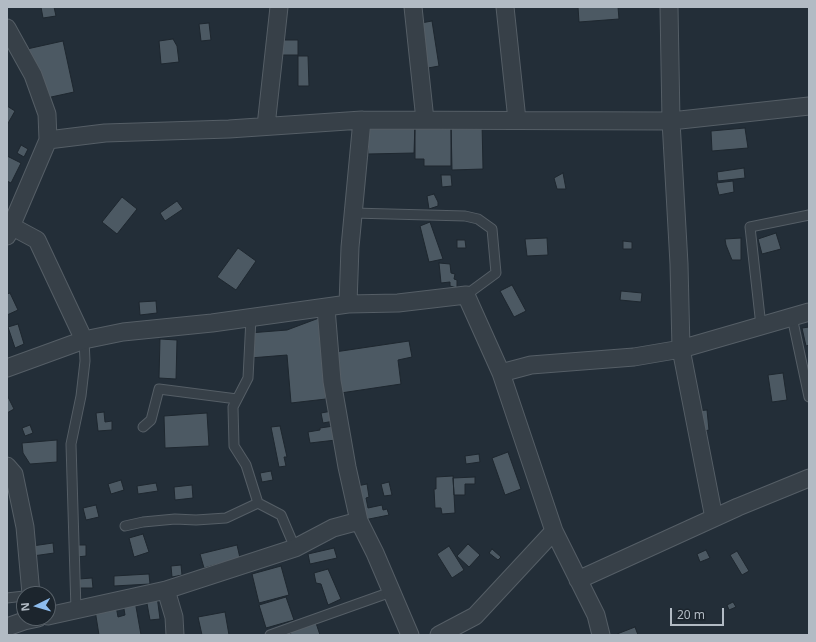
<!DOCTYPE html>
<html>
<head>
<meta charset="utf-8">
<style>
  body { margin:0 }
  #map { position:relative; width:816px; height:642px; overflow:hidden; background:#232e38; font-family:"Noto Sans",sans-serif }
  canvas { display:block }
  .frame { position:absolute; inset:0; border:8px solid #b2bbc4; pointer-events:none }
  .north { position:absolute; left:16px; top:586px; width:40px; height:40px; box-sizing:border-box; background:#1c252d; border:1px solid #586169; border-radius:50%; rotate:265deg; font-size:11px; font-weight:700; line-height:16px; text-align:center; color:#b2bbc4 }
  .north::after { content:''; display:block; margin:auto; width:14px; height:18px; background:#8dbcee; clip-path:polygon(50% 0,100% 100%,50% 72%,0 100%) }
  .scale { position:absolute; left:670px; top:608px; width:54px; height:18px; box-sizing:border-box; border:2px solid #b2bbc4; border-top:0; padding-left:5px; font-size:12px; line-height:14px; white-space:nowrap; color:#b2bbc4; -webkit-text-stroke:3px #1c252d; paint-order:stroke }
</style>
</head>
<body>
<div id="map">
<canvas width="816" height="642"></canvas>
<div class="frame"></div>
<div class="north">N</div>
<div class="scale">20 m</div>
</div>
<script>
const context = document.querySelector('canvas').getContext('2d');
context.lineJoin = 'round';
function fillPath(path, color) {
  context.fillStyle = color;
  context.fill(path, 'evenodd');
}
function shape(rows) {
  const path = new Path2D();
  for (const r of rows) {
    path.moveTo(r[0], r[1]);
    for (let i = 2; i < r.length; i += 2) path.lineTo(r[i], r[i + 1]);
  }
  return path;
}
function stroke(path, color, width, dash) {
  context.strokeStyle = color;
  context.lineWidth = width;
  context.lineCap = dash ? 'butt' : 'round';
  context.setLineDash(dash || []);
  context.stroke(path);
}
const building = shape([
  [41,7,54,7,56,16,43,18,41,7],
  [578,7,618,7,619,19,579,22,578,7],
  [432,21,439,66,428,68,421,23,432,21],
  [209,23,211,40,201,41,199,24,209,23],
  [173,39,177,46,179,62,161,64,159,41,173,39],
  [280,40,298,40,298,55,280,55,280,40],
  [63,41,74,92,42,99,27,49,63,41],
  [298,56,308,56,309,86,298,86,298,56],
  [7,106,15,111,7,125,7,106],
  [482,122,483,169,452,170,451,123,482,122],
  [368,123,415,123,414,153,368,154,368,123],
  [415,123,451,123,451,166,424,166,424,159,415,159,415,123],
  [745,128,748,148,712,151,711,131,745,128],
  [21,145,28,149,24,157,17,153,21,145],
  [7,156,21,163,11,183,7,181,7,156],
  [744,168,745,178,718,181,717,172,744,168],
  [563,173,566,189,557,189,554,178,563,173],
  [441,175,451,175,452,186,442,187,441,175],
  [733,181,734,192,719,195,716,183,733,181],
  [434,194,438,202,438,206,429,209,427,196,434,194],
  [122,197,137,209,117,234,102,222,122,197],
  [177,201,183,209,165,221,160,213,177,201],
  [430,222,443,259,429,262,420,226,430,222],
  [776,233,781,249,762,254,758,239,776,233],
  [547,238,548,255,527,256,525,239,547,238],
  [741,238,741,260,732,260,726,245,725,239,741,238],
  [457,240,465,240,466,248,457,248,457,240],
  [623,241,632,242,632,249,623,249,623,241],
  [238,248,256,261,236,290,217,277,238,248],
  [439,263,450,264,451,273,455,274,454,279,457,280,457,288,450,286,450,282,441,283,439,263],
  [512,285,526,311,514,317,500,291,512,285],
  [621,291,642,293,641,302,620,300,621,291],
  [10,293,18,310,7,315,7,294,10,293],
  [156,301,157,313,140,315,139,302,156,301],
  [319,318,326,399,291,403,287,355,250,358,249,333,287,330,319,318],
  [18,324,24,344,15,348,8,327,18,324],
  [809,327,809,345,806,346,802,328,809,327],
  [160,339,177,340,176,379,159,378,160,339],
  [409,341,412,357,398,360,401,384,334,394,328,353,409,341],
  [783,373,787,400,772,402,768,375,783,373],
  [7,395,14,409,7,413,7,395],
  [707,410,709,430,699,432,696,411,707,410],
  [332,411,334,421,323,423,321,413,332,411],
  [104,412,105,422,112,421,112,430,98,431,96,413,104,412],
  [207,413,209,446,165,448,164,416,207,413],
  [30,425,33,433,25,436,22,428,30,425],
  [280,426,287,457,284,457,286,466,279,467,271,427,280,426],
  [334,426,336,440,310,443,308,432,320,430,320,428,334,426],
  [57,440,57,462,30,464,23,453,22,443,57,440],
  [508,452,521,489,505,495,492,458,508,452],
  [479,454,480,462,466,464,465,456,479,454],
  [271,471,273,480,262,482,260,473,271,471],
  [453,476,455,513,442,514,441,508,435,508,434,489,436,489,436,477,453,476],
  [475,477,475,484,465,484,465,495,454,495,453,478,475,477],
  [121,480,124,490,111,494,108,484,121,480],
  [389,482,392,495,384,496,381,484,389,482],
  [156,483,158,491,138,494,137,486,156,483],
  [367,484,369,497,366,498,368,508,382,505,383,510,387,509,389,515,359,521,352,487,367,484],
  [192,485,193,498,175,500,174,487,192,485],
  [96,505,99,517,86,520,83,508,96,505],
  [143,534,149,552,134,557,129,538,143,534],
  [53,543,54,553,26,557,25,547,53,543],
  [468,544,480,555,469,567,457,556,468,544],
  [76,545,86,545,86,556,77,557,76,545],
  [237,545,240,558,204,568,200,554,237,545],
  [449,546,464,570,452,578,437,554,449,546],
  [334,548,337,558,310,564,308,554,334,548],
  [492,549,501,557,498,560,489,553,492,549],
  [706,550,710,558,700,562,697,554,706,550],
  [737,551,749,571,742,575,730,555,737,551],
  [181,565,182,575,172,577,171,566,181,565],
  [281,566,289,595,259,603,252,574,281,566],
  [328,569,341,599,328,605,321,584,316,583,314,573,328,569],
  [149,574,150,584,114,586,114,576,149,574],
  [92,578,93,588,80,588,79,579,92,578],
  [157,596,160,619,150,620,146,598,157,596],
  [286,597,294,620,266,628,259,605,286,597],
  [135,601,141,635,99,635,95,610,116,606,118,617,125,615,123,603,135,601],
  [733,602,736,607,729,610,727,605,733,602],
  [225,612,229,635,202,635,198,617,225,612],
  [316,623,320,635,291,635,290,631,316,623],
  [635,627,638,635,617,635,617,634,635,627]
]);
fillPath(building, '#4c5963');
stroke(building, '#1e272f', 1);
const lane = shape([
  [353,213,465,216,478,219,492,229,496,273,466,295],
  [792,317,809,397],
  [251,318,248,378,233,407,234,446,246,465,258,503,281,515,295,548],
  [761,326,750,227,809,215],
  [143,427,151,420,159,389,237,399],
  [125,526,143,522,175,519,196,520,226,518,258,503],
  [7,598,24,596],
  [76,610,71,444,81,396,85,361,84,340],
  [270,635,391,592]
]);
const street = shape([
  [413,7,425,120],
  [505,7,517,120],
  [669,7,671,121,679,264,681,349,714,518],
  [7,28,33,75,47,114,48,140],
  [266,126,279,7],
  [11,226,37,240,84,340],
  [7,236,48,140,105,133,229,129,362,120,671,121,809,106],
  [348,304,350,247,362,120],
  [326,308,332,381,347,467,359,521,375,553,410,635],
  [7,368,84,340,123,332,212,323,348,304,398,303,466,295,501,373,554,531,596,615,601,635],
  [501,373,531,365,634,357,681,349,809,312],
  [7,466,14,474,25,527,31,594],
  [578,580,738,507,809,478],
  [166,590,174,617,175,635],
  [48,616,166,590,295,548,333,528,359,521],
  [7,627,24,621,38,618],
  [439,635,475,616,554,531]
]);
stroke(lane, '#555e66', 11);
stroke(street, '#555e66', 19);
stroke(lane, '#374048', 9);
stroke(street, '#374048', 17);
</script>
</body>
</html>
